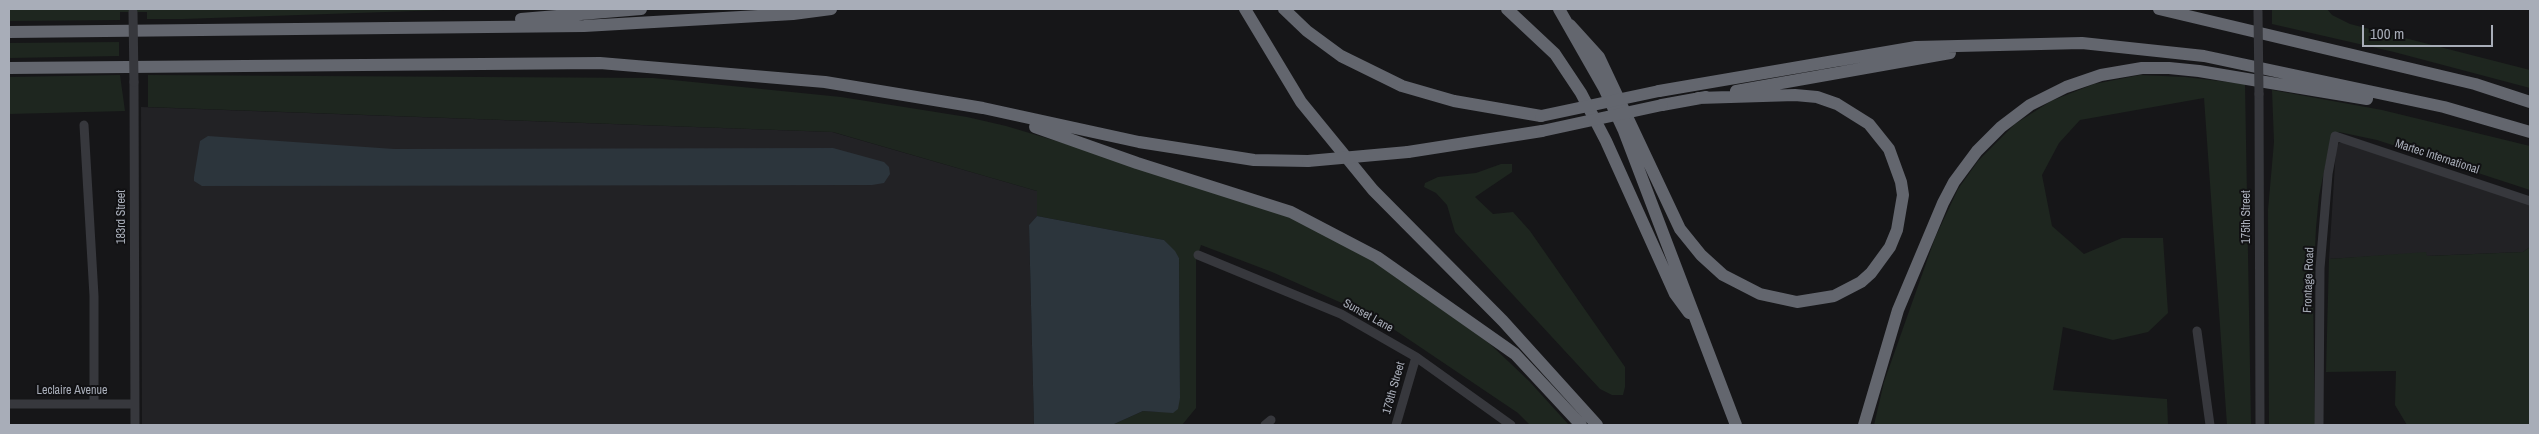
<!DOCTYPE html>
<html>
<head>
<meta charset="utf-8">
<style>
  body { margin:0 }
  #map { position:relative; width:2539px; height:434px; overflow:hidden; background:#161618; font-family:"Archivo Narrow",sans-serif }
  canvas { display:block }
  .frame { position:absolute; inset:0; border:10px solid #a8adb8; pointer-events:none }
  .scale { position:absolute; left:2362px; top:25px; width:131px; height:22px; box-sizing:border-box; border:2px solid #a8adb8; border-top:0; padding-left:6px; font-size:15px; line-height:18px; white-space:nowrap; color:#a8adb8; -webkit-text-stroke:4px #111113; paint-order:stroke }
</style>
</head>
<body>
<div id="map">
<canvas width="2539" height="434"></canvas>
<div class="frame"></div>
<div class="scale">100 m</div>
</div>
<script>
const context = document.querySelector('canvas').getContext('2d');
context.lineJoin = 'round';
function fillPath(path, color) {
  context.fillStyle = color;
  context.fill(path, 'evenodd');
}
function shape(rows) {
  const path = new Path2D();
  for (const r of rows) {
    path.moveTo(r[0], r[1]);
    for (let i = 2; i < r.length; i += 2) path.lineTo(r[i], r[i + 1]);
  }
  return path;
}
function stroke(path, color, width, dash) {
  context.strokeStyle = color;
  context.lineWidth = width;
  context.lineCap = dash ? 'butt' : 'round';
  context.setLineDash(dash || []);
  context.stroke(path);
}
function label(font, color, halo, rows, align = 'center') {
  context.font = font + ' "Archivo Narrow",sans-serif';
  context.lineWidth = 4;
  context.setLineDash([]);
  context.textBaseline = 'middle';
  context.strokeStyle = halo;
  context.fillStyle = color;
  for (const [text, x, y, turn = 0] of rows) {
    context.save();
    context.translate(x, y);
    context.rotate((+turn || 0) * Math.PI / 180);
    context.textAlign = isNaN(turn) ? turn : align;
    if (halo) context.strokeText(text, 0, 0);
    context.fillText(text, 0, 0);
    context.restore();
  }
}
fillPath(shape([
  [141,107,832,132,1037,191,1037,216,1029,225,1034,425,142,425],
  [2344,142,2530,204,2530,247,2523,252,2426,256,2426,253,2329,259,2336,148,2339,143]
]), '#222225');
fillPath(shape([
  [9,9,473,9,183,19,147,19,147,12,120,12,120,20,9,21],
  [2272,9,2327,9,2332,15,2350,24,2530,70,2530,88,2394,52,2272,24],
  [119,42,119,56,9,58,9,43],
  [120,75,125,111,9,114,9,77],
  [148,75,653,78,841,97,967,117,1006,126,1120,160,1291,217,1382,264,1490,344,1529,381,1569,425,1530,425,1518,413,1380,320,1272,272,1201,245,1196,260,1196,408,1182,425,1112,425,1143,411,1164,412,1180,398,1179,258,1164,240,1037,216,1037,191,833,132,148,107],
  [2140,75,2185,77,2245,84,2251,425,2227,425,2204,98,2080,120,2059,143,2042,175,2052,226,2084,254,2122,238,2163,238,2168,313,2148,332,2113,340,2063,327,2053,390,2167,399,2168,425,1874,425,1884,382,1935,238,1958,189,1978,161,2015,124,2051,101,2094,84],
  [2272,90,2382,110,2530,146,2530,190,2377,140,2339,132,2331,138,2319,196,2316,228,2313,291,2315,425,2269,425,2268,210,2274,142],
  [1501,164,1512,164,1512,172,1475,197,1493,214,1513,212,1530,231,1625,367,1625,387,1623,395,1612,395,1600,389,1455,232,1447,205,1436,193,1424,187,1425,183,1438,177,1476,173],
  [2530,247,2530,425,2407,425,2395,405,2396,371,2326,372,2329,259,2426,252,2427,256,2523,252]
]), '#1e261f');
fillPath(shape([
  [208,136,394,149,833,148,884,162,889,167,890,174,884,183,872,185,202,186,194,181,194,177,200,141],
  [1037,216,1164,240,1175,251,1179,258,1180,398,1178,409,1173,413,1143,411,1112,425,1034,425,1029,225]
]), '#2c353c');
stroke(shape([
  [134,82,135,425],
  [2259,94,2260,425],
  [84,125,94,296,94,404],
  [1198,255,1341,314,1416,357,1511,425],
  [2197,331,2210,425],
  [9,404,135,404],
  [1265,425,1271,420],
  [1396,425,1416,357],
  [2319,425,2320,268,2328,174,2335,136,2530,201]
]), '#37383d', 9);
stroke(shape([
  [1245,9,1301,102,1373,190,1503,321,1597,425],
  [1284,9,1307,31,1341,56,1402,86,1454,101,1541,116],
  [1507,9,1555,54,1581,93,1606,141,1675,294,1689,313],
  [1559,9,1604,88,1624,131,1736,425],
  [2159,9,2475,84,2530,102],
  [521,19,641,9],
  [1570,25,1599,57,1680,229,1701,255,1723,275,1760,294,1797,302,1834,296,1861,282,1871,273,1890,247,1897,230,1903,195,1901,182,1889,149,1869,124,1837,104,1817,97,1795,95,1698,98],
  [9,32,584,26,793,14,831,9],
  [9,68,600,63,825,82,983,108,1139,142,1254,160,1308,161],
  [1659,91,1916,47,2082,43,2204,56,2444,107,2530,132],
  [1736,91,1950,53],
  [1662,105,1706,97],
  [1035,127,1137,163,1291,212,1377,257,1515,354,1581,425],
  [1408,152,1542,131],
  [1864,425,1898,310,1943,203,1954,182,1977,151,2001,127,2030,105,2066,87,2101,75,2142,68,2169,68,2199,71,2367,99]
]), '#63666e', 12);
stroke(shape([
  [2258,11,2259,94],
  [133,12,134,82]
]), '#37383d', 9);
stroke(shape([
  [1541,116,1659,91],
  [1542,131,1662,105],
  [1308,161,1408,152]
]), '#63666e', 12);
label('12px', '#a8adb8', '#111113', [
  ["Martec International",2437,157,18],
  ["183rd Street",122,217,-90],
  ["175th Street",2247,217,-90],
  ["Frontage Road",2309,280,-88],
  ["Sunset Lane",1368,316,29],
  ["179th Street",1394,388,-74],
  ["Leclaire Avenue",72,391]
]);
</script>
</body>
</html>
